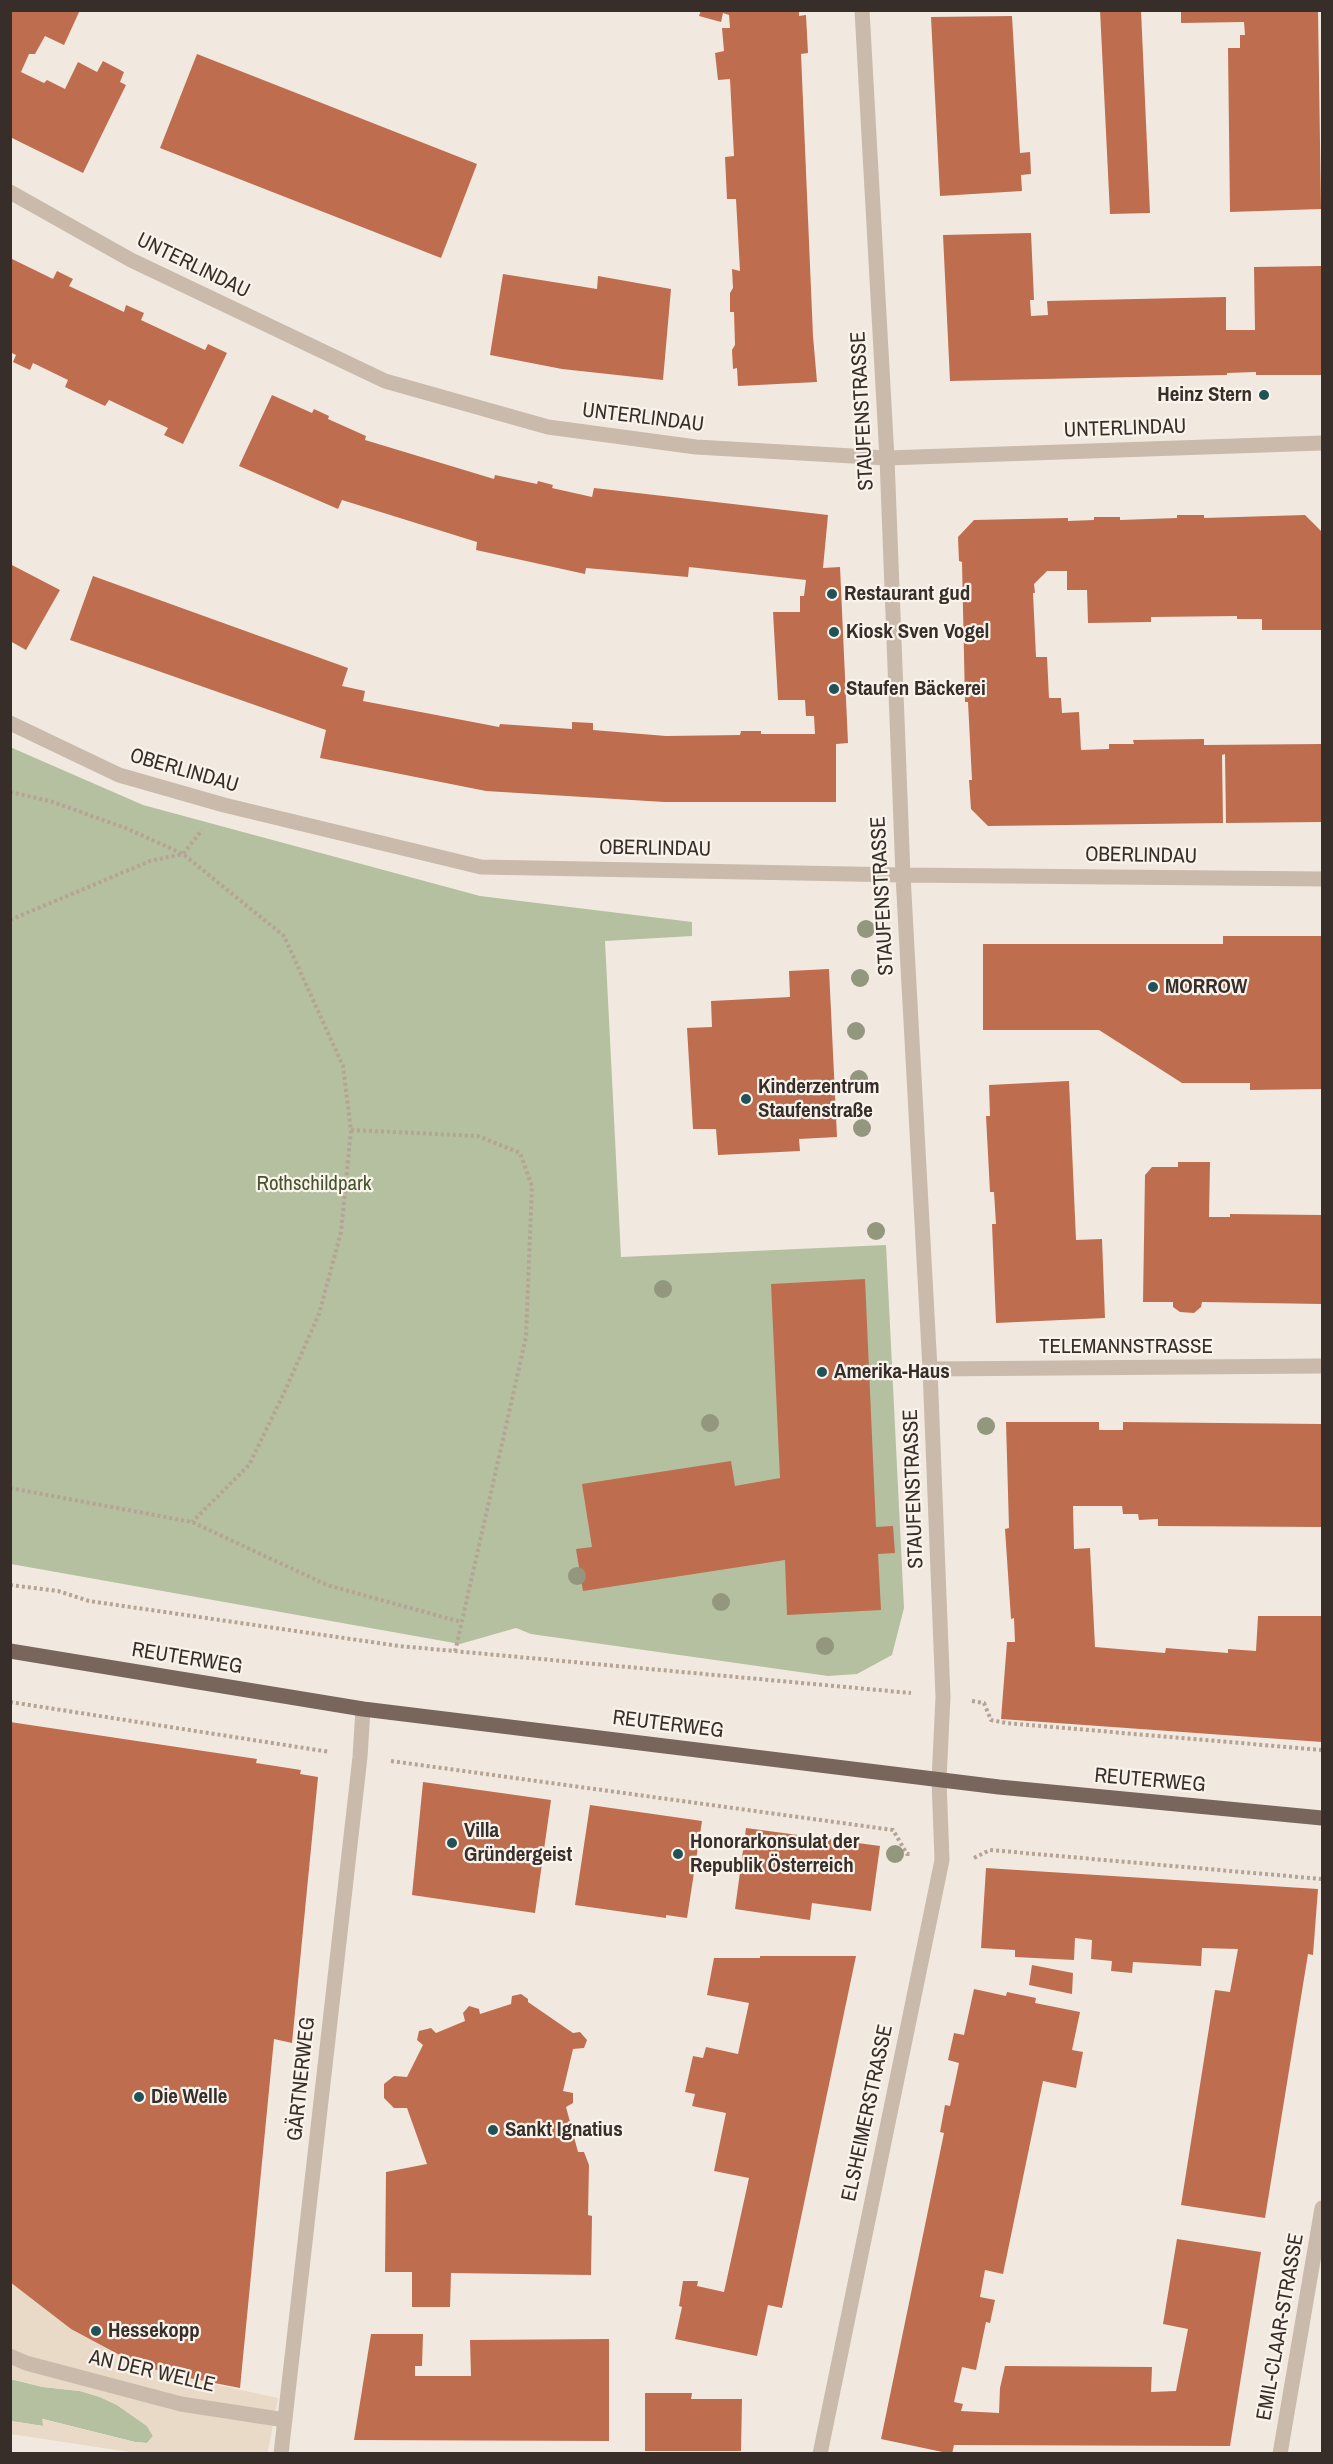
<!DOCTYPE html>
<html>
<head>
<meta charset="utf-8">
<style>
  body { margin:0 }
  #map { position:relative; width:1333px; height:2464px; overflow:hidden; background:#f1e9df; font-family:"Archivo Narrow",sans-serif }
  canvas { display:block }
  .frame { position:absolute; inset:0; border:12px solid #372e2a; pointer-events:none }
</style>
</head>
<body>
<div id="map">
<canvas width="1333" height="2464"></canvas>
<div class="frame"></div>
</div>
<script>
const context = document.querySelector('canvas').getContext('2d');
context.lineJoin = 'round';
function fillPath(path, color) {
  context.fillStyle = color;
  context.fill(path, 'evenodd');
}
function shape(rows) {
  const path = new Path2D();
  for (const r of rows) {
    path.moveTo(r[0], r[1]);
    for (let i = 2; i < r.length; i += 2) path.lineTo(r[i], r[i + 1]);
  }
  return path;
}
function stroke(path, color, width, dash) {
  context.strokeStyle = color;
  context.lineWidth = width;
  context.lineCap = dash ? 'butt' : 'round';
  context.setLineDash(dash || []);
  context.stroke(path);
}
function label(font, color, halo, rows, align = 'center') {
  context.font = font + ' "Archivo Narrow",sans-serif';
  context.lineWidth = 4.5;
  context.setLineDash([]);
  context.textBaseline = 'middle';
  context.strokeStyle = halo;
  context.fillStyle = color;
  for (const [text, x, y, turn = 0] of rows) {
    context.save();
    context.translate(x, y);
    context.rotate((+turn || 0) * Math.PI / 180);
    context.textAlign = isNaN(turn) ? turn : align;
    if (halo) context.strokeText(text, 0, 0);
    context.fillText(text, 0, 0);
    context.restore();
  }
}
fillPath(shape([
  [10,747,143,805,480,896,692,922,692,936,605,941,621,1257,886,1245,904,1608,892,1655,857,1674,828,1676,531,1634,516,1628,460,1644,11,1564],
  [10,2379,43,2387,80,2391,100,2397,117,2405,147,2426,153,2436,147,2443,135,2442,43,2419,43,2426,11,2421]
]), '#b4c09f');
fillPath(shape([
  [10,2282,71,2329,130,2360,168,2374,278,2398,268,2451,266,2454,136,2453,11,2434,11,2421,43,2426,42,2419,135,2442,147,2443,153,2436,147,2426,117,2405,100,2397,80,2391,43,2387,11,2379]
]), '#e8dac6');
fillPath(shape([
  [10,10,80,10,64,45,45,36,35,54,29,54,21,72,44,83,47,80,65,89,78,62,97,72,103,61,124,72,120,82,126,85,83,173,10,137],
  [701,10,799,10,799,16,806,15,808,53,801,54,813,336,817,382,738,386,737,368,733,369,732,350,735,345,734,312,730,312,730,293,733,288,732,269,740,271,736,199,727,199,725,157,734,156,730,79,718,80,715,53,724,51,722,28,730,28,729,15,723,13,721,22,699,16],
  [1100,10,1141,10,1150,213,1110,214],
  [1181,10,1318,10,1321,209,1230,212,1228,48,1240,48,1240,35,1245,35,1244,22,1181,23],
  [1012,16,1020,153,1030,152,1031,174,1021,175,1022,191,940,196,931,17],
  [197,54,477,164,441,258,160,148],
  [1031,233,1034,300,1030,300,1031,316,1048,315,1047,301,1226,297,1226,330,1255,330,1254,267,1321,266,1322,375,1256,375,1256,372,1227,373,1227,375,950,381,943,235],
  [10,258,53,279,57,271,73,279,69,286,124,312,126,305,144,313,141,320,205,350,208,344,227,353,183,444,164,435,168,428,109,400,105,406,65,387,68,380,33,363,30,370,13,362,16,355,10,352],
  [503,274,597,289,598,276,671,289,663,380,562,369,490,355],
  [272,395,312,413,314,409,329,416,328,419,366,436,365,440,494,479,495,475,537,484,538,481,553,485,552,488,592,497,594,488,828,515,823,568,840,567,848,743,836,744,836,802,664,802,486,791,320,758,326,730,70,640,93,576,348,668,342,686,365,691,363,701,499,727,500,724,572,729,572,722,593,723,593,730,666,736,740,735,741,731,761,731,761,734,815,734,814,716,806,716,805,700,778,700,773,612,800,612,800,596,804,596,806,580,689,567,688,577,586,568,585,574,476,550,477,542,342,500,338,509,239,466],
  [1177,515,1204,515,1204,518,1305,515,1322,532,1322,630,1262,630,1262,619,1237,619,1237,616,1151,617,1151,622,1088,623,1087,590,1067,590,1067,571,1047,571,1034,584,1035,593,1033,593,1036,657,1047,657,1049,698,1061,698,1062,713,1079,712,1081,750,1109,749,1109,744,1134,744,1133,740,1204,739,1204,745,1322,744,1322,822,1226,823,1225,754,1222,755,1223,823,988,826,971,809,969,780,972,780,968,702,965,702,962,562,959,561,958,537,974,520,1068,518,1068,521,1094,520,1094,517,1120,517,1120,520,1177,518],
  [10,564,60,590,26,650,10,641],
  [1223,936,1322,936,1322,1089,1250,1090,1250,1083,1182,1083,1099,1030,983,1030,983,944,1223,944],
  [829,969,837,1137,799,1139,800,1151,718,1155,716,1129,693,1129,687,1028,712,1027,711,1001,790,997,789,971],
  [1069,1081,1076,1240,1102,1239,1105,1318,996,1323,992,1224,996,1224,994,1192,990,1192,986,1116,990,1116,989,1085],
  [1178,1162,1210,1162,1209,1217,1230,1217,1230,1214,1322,1215,1322,1304,1202,1302,1201,1307,1194,1313,1180,1312,1173,1307,1173,1302,1143,1302,1145,1175,1152,1167,1178,1167],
  [865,1279,876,1527,893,1526,895,1553,878,1554,881,1610,787,1615,785,1560,583,1591,576,1549,592,1547,582,1484,731,1461,735,1486,780,1478,771,1284],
  [1006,1422,1099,1422,1099,1430,1123,1430,1123,1422,1322,1424,1322,1527,1158,1526,1158,1519,1139,1520,1138,1514,1123,1514,1122,1506,1073,1506,1074,1549,1090,1548,1095,1647,1165,1653,1166,1648,1228,1653,1228,1649,1256,1651,1258,1616,1322,1616,1322,1742,1001,1719,1007,1642,1015,1642,1014,1618,1011,1619,1005,1529,1009,1528],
  [10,1722,257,1759,256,1763,301,1770,300,1774,318,1777,292,2043,274,2039,240,2388,168,2374,129,2360,71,2329,10,2282],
  [423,1782,551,1800,535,1913,412,1895],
  [590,1805,702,1821,687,1918,666,1915,666,1918,575,1905],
  [746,1828,880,1846,871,1911,812,1903,810,1920,735,1909],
  [986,1868,1318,1889,1313,1955,1308,1954,1265,2218,1181,2205,1215,1990,1230,1992,1238,1949,1202,1948,1201,1966,1133,1962,1132,1973,1111,1971,1112,1961,1091,1959,1092,1940,1075,1938,1074,1960,1015,1957,1015,1950,981,1948],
  [760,1956,856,1956,782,2308,768,2305,757,2356,675,2339,682,2307,679,2306,683,2281,698,2281,697,2286,724,2292,749,2178,714,2171,726,2113,692,2106,695,2094,685,2092,693,2056,703,2058,706,2047,738,2054,749,2003,707,1995,714,1958,760,1958],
  [1032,1965,1073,1973,1072,1994,1029,1985],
  [974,1989,1006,1996,1007,1992,1036,1998,1035,2003,1080,2012,1072,2050,1083,2052,1076,2088,1043,2081,1003,2274,985,2270,980,2297,995,2300,990,2323,986,2322,976,2370,962,2367,954,2402,963,2404,961,2411,999,2413,1000,2388,1005,2366,1152,2367,1151,2392,1176,2391,1188,2329,1163,2324,1177,2239,1261,2252,1230,2446,954,2445,952,2454,881,2439,944,2133,940,2132,945,2105,950,2106,959,2063,948,2060,954,2033,964,2035],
  [521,1994,528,1999,528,2002,573,2033,580,2032,587,2040,584,2048,573,2049,563,2091,573,2093,573,2103,566,2107,578,2152,584,2152,589,2165,588,2215,592,2216,591,2275,451,2273,450,2307,412,2307,412,2272,385,2272,386,2172,427,2164,407,2108,394,2108,384,2098,384,2084,394,2076,407,2077,423,2045,417,2040,419,2031,431,2028,436,2033,465,2021,463,2013,469,2006,479,2009,480,2014,511,2004,512,1996],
  [371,2334,423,2334,422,2366,415,2366,415,2376,471,2376,470,2340,609,2339,609,2441,354,2440],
  [645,2393,692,2393,691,2399,742,2399,741,2451,645,2451]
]), '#bf6d4f');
stroke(shape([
  [10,792,50,801,128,829,183,854,284,936,343,1066,351,1130,341,1232,319,1314,284,1393,249,1465,192,1522],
  [10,920,150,861,183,854,202,830],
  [351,1130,478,1136,520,1153,532,1186,526,1337,455,1652],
  [10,1488,192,1522,327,1585,461,1622],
  [10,1585,58,1591,89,1601,399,1646,911,1693],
  [972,1701,984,1703,991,1720,1006,1723,1322,1750],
  [10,1702,330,1752],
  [391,1761,893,1830,907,1854,911,1854],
  [974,1858,990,1850,1322,1879]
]), '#b5a495', 4, [3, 3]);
stroke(shape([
  [10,192,131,260,385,381,548,427,696,447,887,458,1322,443],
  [10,723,119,775,224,805,481,867,903,875,1322,879],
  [930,1369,1322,1366],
  [10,2356,26,2363,181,2404,285,2420],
  [281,2454,360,1757,363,1709],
  [820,2454,942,1860,939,1780,943,1697,930,1369,903,875,887,458,862,10],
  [1280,2454,1322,2208]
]), '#c9baab', 15);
stroke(shape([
  [10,1651,363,1709,999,1787,1322,1818]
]), '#78665c', 15);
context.fillStyle = '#92977e';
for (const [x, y] of [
  [866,929],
  [860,978],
  [856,1031],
  [859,1079],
  [862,1128],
  [876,1231],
  [663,1289],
  [710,1423],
  [986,1426],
  [577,1576],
  [721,1602],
  [825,1646],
  [895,1854]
]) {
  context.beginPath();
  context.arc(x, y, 9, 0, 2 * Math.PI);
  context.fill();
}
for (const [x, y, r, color] of [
  [1264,395,6,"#215257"],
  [832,594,6,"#215257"],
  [834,632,6,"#215257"],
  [834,689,6,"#215257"],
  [1153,987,6,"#215257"],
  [746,1099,6,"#215257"],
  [822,1372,6,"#215257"],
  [452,1843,6,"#215257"],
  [678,1854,6,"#215257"],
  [139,2097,6,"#215257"],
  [493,2130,6,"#215257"],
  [96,2331,6,"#215257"]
]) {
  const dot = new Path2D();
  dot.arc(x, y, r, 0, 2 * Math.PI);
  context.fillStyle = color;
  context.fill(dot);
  stroke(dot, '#f9f3eb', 2);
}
label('21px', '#372e2a', '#f9f3eb', [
  ["UNTERLINDAU",193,266,26],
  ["STAUFENSTRASSE",863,411,-93],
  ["UNTERLINDAU",643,418,7],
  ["UNTERLINDAU",1125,429,-2],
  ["OBERLINDAU",184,771,16],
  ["OBERLINDAU",655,849,1],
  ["OBERLINDAU",1141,856,1],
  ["STAUFENSTRASSE",883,896,-93],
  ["TELEMANNSTRASSE",1126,1347],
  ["STAUFENSTRASSE",914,1489,-92],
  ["REUTERWEG",187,1659,9],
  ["REUTERWEG",668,1725,7],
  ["REUTERWEG",1150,1781,5],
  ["GÄRTNERWEG",302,2079,-84],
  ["ELSHEIMERSTRASSE",868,2113,-78],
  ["EMIL-CLAAR-STRASSE",1281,2327,-80],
  ["AN DER WELLE",152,2372,13]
]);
label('bold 21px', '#372e2a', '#f9f3eb', [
  ["Heinz Stern",1252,395,"right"],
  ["Restaurant gud",844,594],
  ["Kiosk Sven Vogel",846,632],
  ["Staufen Bäckerei",846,689],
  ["MORROW",1165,987],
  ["Kinderzentrum",758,1087],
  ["Staufenstraße",758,1111],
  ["Amerika-Haus",834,1372],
  ["Villa",464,1831],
  ["Gründergeist",464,1855],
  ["Honorarkonsulat der",690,1842],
  ["Republik Österreich",690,1866],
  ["Die Welle",151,2097],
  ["Sankt Ignatius",505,2130],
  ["Hessekopp",108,2331]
], 'left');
label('21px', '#45542f', '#f9f3eb', [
  ["Rothschildpark",314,1184]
]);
</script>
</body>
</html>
